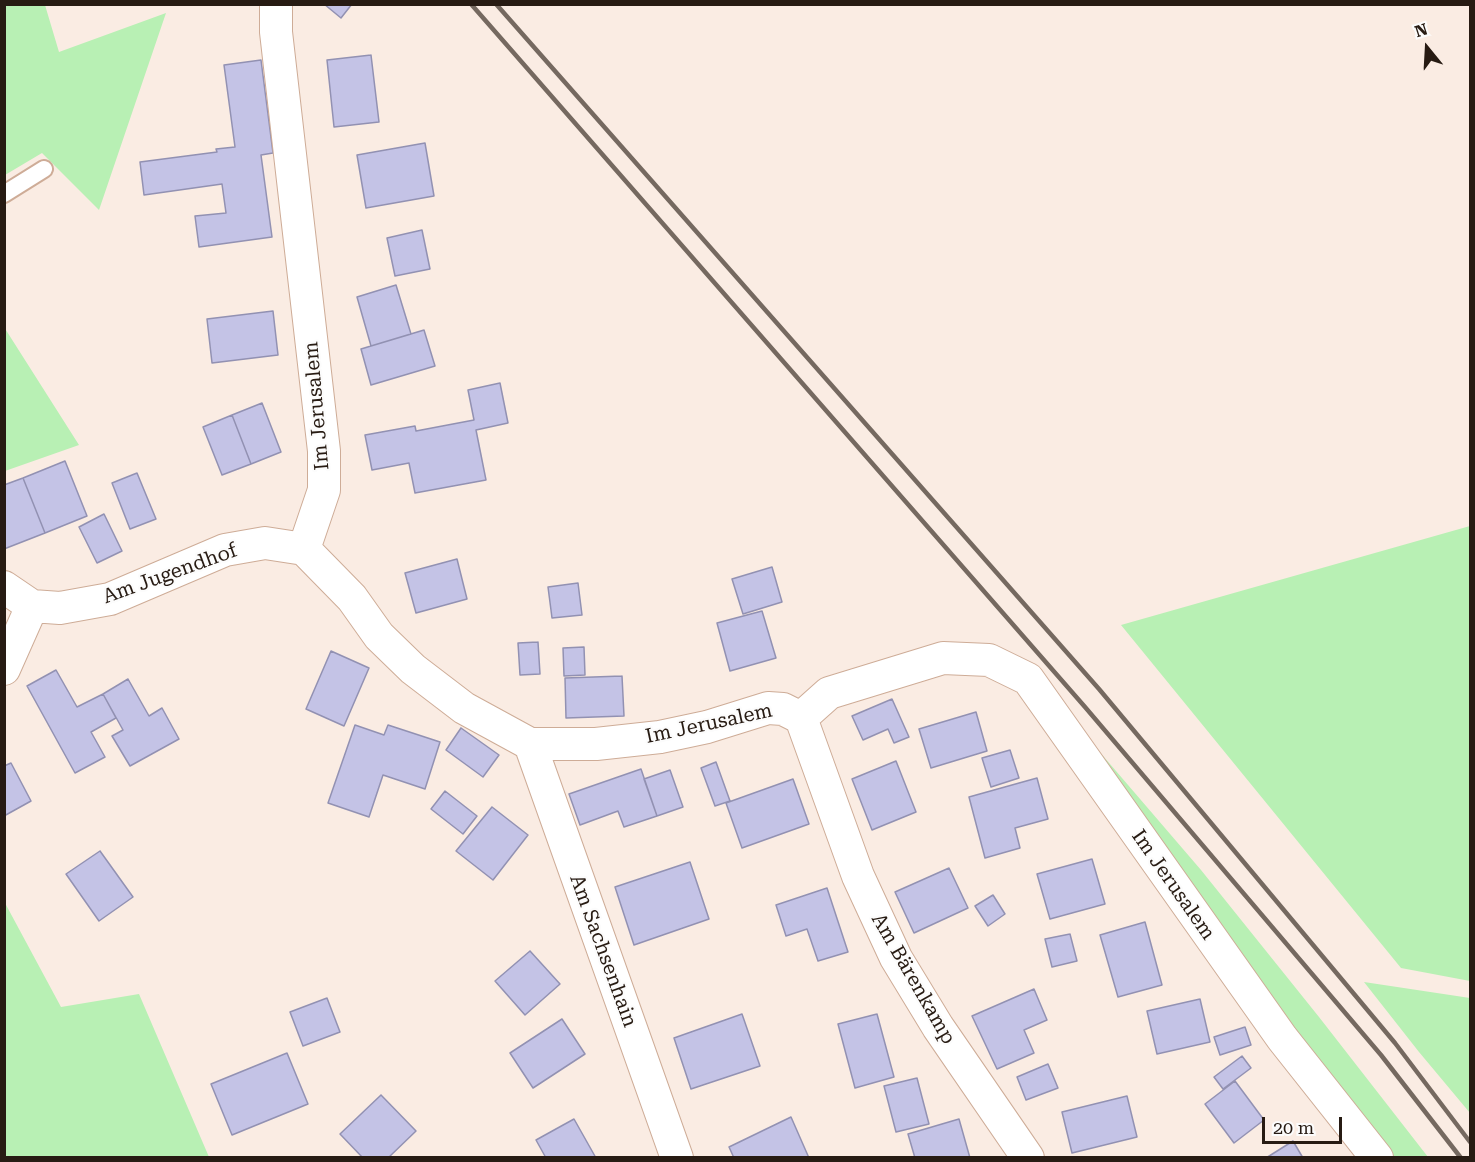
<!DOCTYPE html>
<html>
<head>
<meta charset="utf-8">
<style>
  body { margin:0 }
  #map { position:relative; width:1475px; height:1162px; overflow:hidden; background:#faece3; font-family:"Roboto Serif",serif }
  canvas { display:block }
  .frame { position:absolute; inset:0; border:6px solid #271b13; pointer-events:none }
  .north { position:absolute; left:1397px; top:18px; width:60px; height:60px; -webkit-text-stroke:4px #fcfcfc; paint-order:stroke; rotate:342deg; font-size:16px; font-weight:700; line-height:24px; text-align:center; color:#271b13 }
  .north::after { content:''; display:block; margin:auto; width:21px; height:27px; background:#271b13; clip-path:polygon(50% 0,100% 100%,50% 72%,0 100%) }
  .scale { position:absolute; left:1262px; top:1117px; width:80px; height:27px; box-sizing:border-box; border:3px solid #271b13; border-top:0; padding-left:8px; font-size:18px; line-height:21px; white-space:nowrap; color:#271b13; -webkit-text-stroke:4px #fcfcfc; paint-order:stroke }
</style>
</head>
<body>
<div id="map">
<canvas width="1475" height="1162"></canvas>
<div class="frame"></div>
<div class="north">N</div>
<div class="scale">20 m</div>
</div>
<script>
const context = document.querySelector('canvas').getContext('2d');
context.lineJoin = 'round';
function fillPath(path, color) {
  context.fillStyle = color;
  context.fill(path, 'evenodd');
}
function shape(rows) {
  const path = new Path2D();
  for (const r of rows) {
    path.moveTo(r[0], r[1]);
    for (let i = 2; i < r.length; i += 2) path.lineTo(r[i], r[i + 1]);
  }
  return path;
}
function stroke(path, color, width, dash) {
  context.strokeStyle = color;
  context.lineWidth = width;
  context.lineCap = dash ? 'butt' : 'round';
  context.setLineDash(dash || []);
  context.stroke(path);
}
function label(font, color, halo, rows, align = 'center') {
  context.font = font + ' "Roboto Serif",serif';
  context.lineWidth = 4.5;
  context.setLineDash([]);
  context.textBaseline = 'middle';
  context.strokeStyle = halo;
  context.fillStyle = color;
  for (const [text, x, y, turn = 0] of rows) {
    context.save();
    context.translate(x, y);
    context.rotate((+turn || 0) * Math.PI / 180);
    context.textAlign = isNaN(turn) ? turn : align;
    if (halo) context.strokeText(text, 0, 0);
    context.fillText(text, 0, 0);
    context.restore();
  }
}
fillPath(shape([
  [5,4,45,5,59,52,166,13,99,210,42,153,5,175],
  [4,327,79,445,5,471,4,471],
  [1470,526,1470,981,1401,968,1121,625],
  [1043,686,1201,870,1319,1017,1428,1157,1385,1157],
  [5,903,61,1007,139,994,209,1157,5,1157],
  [1364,982,1470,998,1470,1113,1419,1052]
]), '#b8f0b4');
const building = shape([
  [324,4,352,4,341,18,324,4],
  [371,55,379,122,334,127,327,60,371,55],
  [261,60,273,153,261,155,272,237,199,247,195,216,226,213,222,184,144,195,140,162,217,152,216,149,235,147,224,65,261,60],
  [425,143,434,196,366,208,357,155,425,143],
  [422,230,430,269,395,276,387,238,422,230],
  [396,285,411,334,371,346,357,297,396,285],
  [273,311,278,355,212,363,207,319,273,311],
  [424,330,435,366,371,385,361,349,424,330],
  [500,383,508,423,476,430,486,480,415,493,409,463,372,470,365,435,415,426,416,431,474,420,468,390,500,383],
  [262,403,281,452,251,464,232,415,262,403],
  [232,415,251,464,222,475,203,427,232,415],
  [65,461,87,516,45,533,23,478,65,461],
  [137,473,156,519,130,529,112,483,137,473],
  [23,478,45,533,4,549,4,485,23,478],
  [104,514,122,551,97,563,79,527,104,514],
  [457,559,467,599,416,613,405,573,457,559],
  [772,567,782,602,743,614,732,579,772,567],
  [578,583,582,615,552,618,548,587,578,583],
  [762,611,776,658,730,671,717,623,762,611],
  [538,642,540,674,520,675,518,643,538,642],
  [584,647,585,675,564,676,563,648,584,647],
  [331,651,369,668,344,726,306,709,331,651],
  [56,670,77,707,103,694,116,718,91,732,105,757,75,773,27,686,56,670],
  [622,676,624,716,566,718,565,678,622,676],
  [128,679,149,716,162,708,179,739,130,766,112,736,123,730,103,694,128,679],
  [892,699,909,737,894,743,888,729,863,740,852,716,892,699],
  [976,712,987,751,931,768,919,729,976,712],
  [355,725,384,735,388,725,440,742,425,789,383,775,369,817,328,803,355,725],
  [461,728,499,755,483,777,446,750,461,728],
  [1010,750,1019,778,991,787,982,758,1010,750],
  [896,761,916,812,872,830,852,779,896,761],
  [716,762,730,801,715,806,701,768,716,762],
  [11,763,31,801,4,816,4,766,11,763],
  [641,769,657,816,624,827,618,811,580,825,569,794,641,769],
  [670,770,683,807,657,816,644,779,670,770],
  [1037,778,1048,819,1015,828,1020,848,985,858,969,797,1037,778],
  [793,779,809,824,742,848,726,803,793,779],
  [445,791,477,816,463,834,431,809,445,791],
  [492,807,528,835,493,880,456,851,492,807],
  [100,851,133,897,99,921,66,874,100,851],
  [1092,859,1105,904,1050,919,1037,874,1092,859],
  [690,862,709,919,634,945,615,887,690,862],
  [949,868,968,908,914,933,895,892,949,868],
  [827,888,848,952,818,961,807,929,786,936,776,905,827,888],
  [993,895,1005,914,988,926,975,906,993,895],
  [1145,922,1162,985,1118,997,1100,935,1145,922],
  [1070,934,1077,961,1052,967,1045,939,1070,934],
  [530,951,560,984,525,1015,495,981,530,951],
  [1034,989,1047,1020,1024,1030,1034,1053,997,1069,972,1016,1034,989],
  [327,998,340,1032,303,1046,290,1012,327,998],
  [1200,999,1210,1042,1157,1054,1147,1011,1200,999],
  [742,1014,760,1066,691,1089,674,1038,742,1014],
  [877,1014,894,1077,855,1088,838,1024,877,1014],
  [562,1019,585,1054,533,1088,510,1053,562,1019],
  [1245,1027,1251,1045,1220,1055,1214,1037,1245,1027],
  [287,1053,308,1104,232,1135,211,1084,287,1053],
  [1242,1056,1251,1068,1223,1089,1214,1077,1242,1056],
  [1048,1064,1058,1088,1026,1100,1017,1077,1048,1064],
  [917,1078,929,1124,896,1132,884,1086,917,1078],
  [1235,1081,1264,1120,1234,1143,1205,1104,1235,1081],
  [381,1095,416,1131,388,1158,363,1158,340,1134,381,1095],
  [1127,1096,1137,1137,1072,1153,1062,1112,1127,1096],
  [791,1117,809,1158,734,1158,729,1147,791,1117],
  [574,1119,596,1158,546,1158,536,1140,574,1119],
  [959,1119,970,1158,915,1158,908,1134,959,1119],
  [1293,1141,1303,1158,1266,1158,1293,1141]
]);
fillPath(building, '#c4c3e6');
stroke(building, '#9291b2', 1.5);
const service = shape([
  [4,194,44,169]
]);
const minor = shape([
  [276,4,276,32,324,451,324,490,304,549],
  [304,549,352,598,379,636,413,669,464,708,530,744,596,744,660,737,707,727,768,708,783,709,801,718,829,693,943,658,989,660,1028,679,1282,1038,1377,1158],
  [4,587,32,606,60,608,110,599,225,550,265,543,304,549],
  [4,669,32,606],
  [801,718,858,876,896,958,938,1027,1028,1158],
  [530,744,677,1158]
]);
stroke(service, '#ceac97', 20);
stroke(minor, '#ceac97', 34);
stroke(service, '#fff', 16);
stroke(minor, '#fff', 32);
stroke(shape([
  [471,4,1085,707,1381,1055,1461,1158],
  [496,4,1099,689,1395,1043,1470,1142]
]), '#756960', 4.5);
label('20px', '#271b13', '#fcfcfc', [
  ["Im Jerusalem",317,406,-95],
  ["Am Jugendhof",170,574,-20],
  ["Im Jerusalem",709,724,-12],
  ["Im Jerusalem",1173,885,55],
  ["Am Sachsenhain",603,951,70],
  ["Am Bärenkamp",913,979,60]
]);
</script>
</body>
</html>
